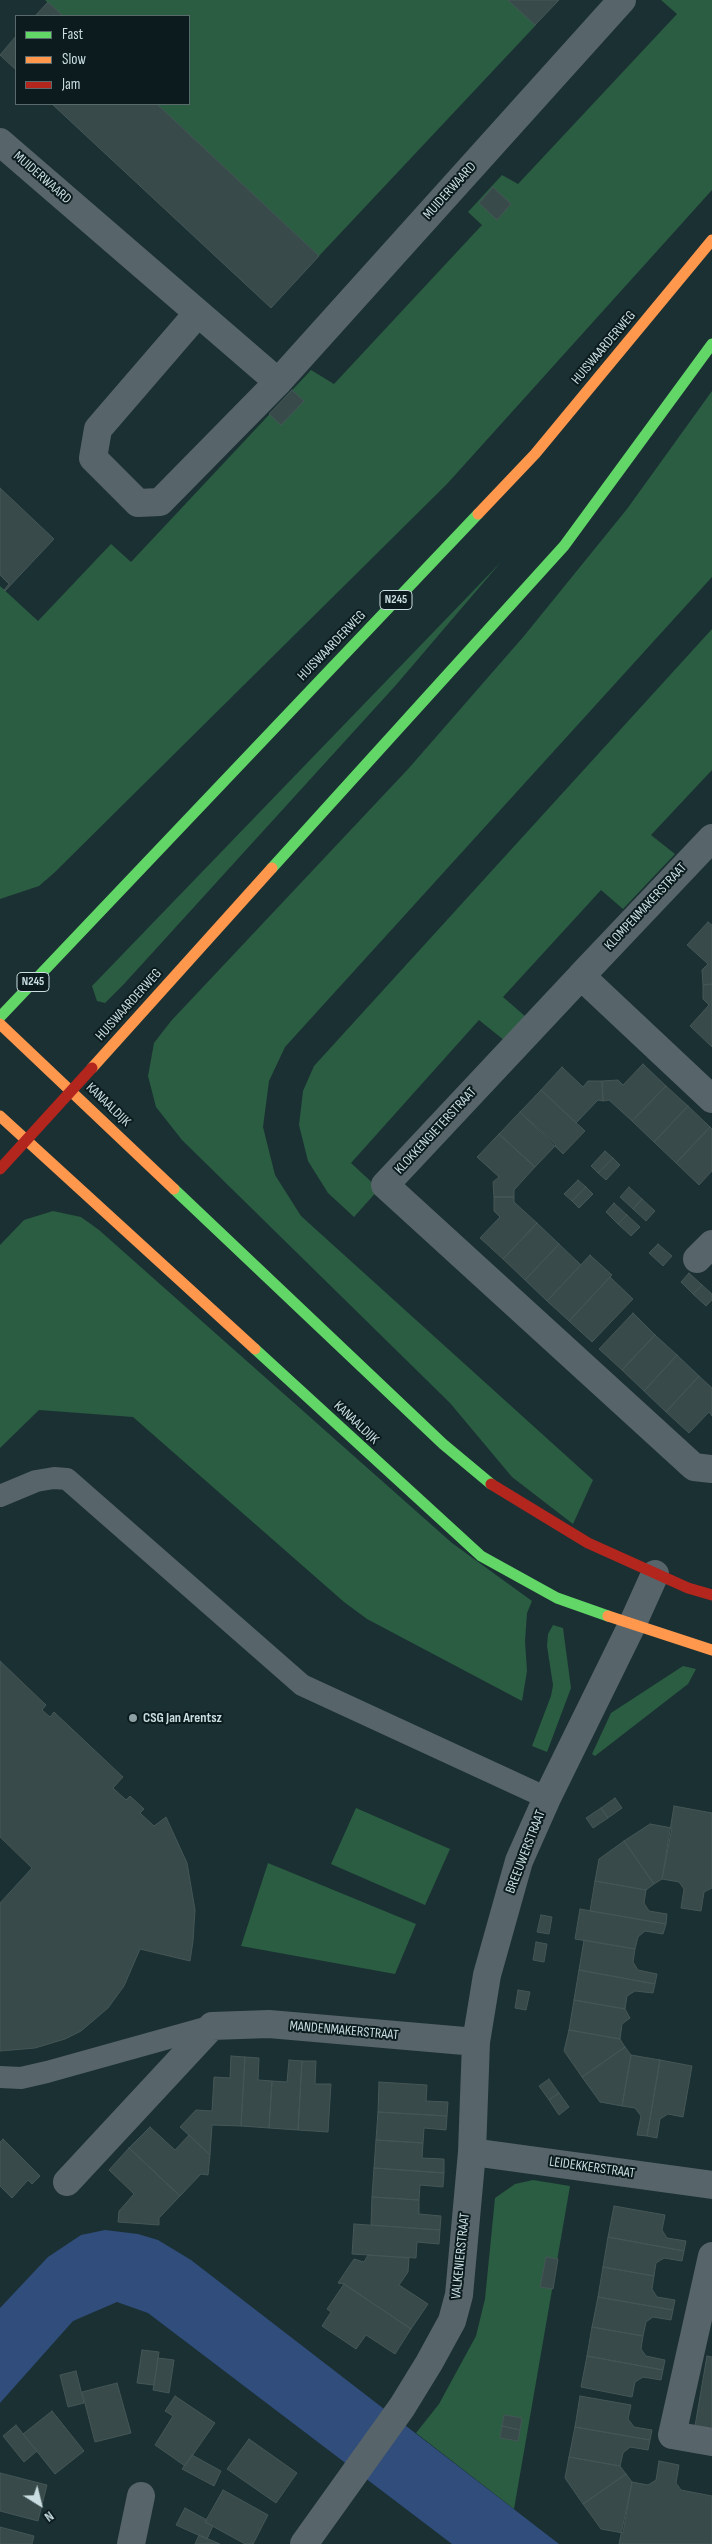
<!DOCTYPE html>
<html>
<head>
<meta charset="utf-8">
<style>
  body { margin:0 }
  #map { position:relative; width:712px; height:2544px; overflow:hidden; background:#1b3033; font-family:"Sofia Sans Condensed",sans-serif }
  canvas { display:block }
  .legend { position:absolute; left:15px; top:15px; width:175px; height:90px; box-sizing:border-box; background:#0c1c1e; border:1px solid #586a6c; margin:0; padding:6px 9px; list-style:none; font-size:15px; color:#cadee1 }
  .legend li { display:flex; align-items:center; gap:10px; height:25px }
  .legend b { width:25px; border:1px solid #586a6c }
  .north { position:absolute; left:15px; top:2479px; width:50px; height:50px; -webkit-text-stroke:4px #0c1c1e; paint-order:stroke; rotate:144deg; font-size:14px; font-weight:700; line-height:20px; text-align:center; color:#cadee1 }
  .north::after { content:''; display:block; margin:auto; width:18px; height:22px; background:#cadee1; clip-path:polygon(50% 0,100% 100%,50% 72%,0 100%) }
</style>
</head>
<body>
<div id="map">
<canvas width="712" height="2544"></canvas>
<ul class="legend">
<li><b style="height:6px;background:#63d668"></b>Fast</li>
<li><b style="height:6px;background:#ff974d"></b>Slow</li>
<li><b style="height:6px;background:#b3261e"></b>Jam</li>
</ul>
<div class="north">N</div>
</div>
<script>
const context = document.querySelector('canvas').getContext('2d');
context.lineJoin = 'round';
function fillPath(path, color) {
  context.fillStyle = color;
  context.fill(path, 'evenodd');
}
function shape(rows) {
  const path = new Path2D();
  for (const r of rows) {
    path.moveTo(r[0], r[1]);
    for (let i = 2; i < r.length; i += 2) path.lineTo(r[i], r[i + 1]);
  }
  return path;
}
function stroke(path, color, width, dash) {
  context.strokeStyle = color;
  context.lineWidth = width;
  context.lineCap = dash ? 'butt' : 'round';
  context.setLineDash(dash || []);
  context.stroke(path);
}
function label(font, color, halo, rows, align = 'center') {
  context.font = font + ' "Sofia Sans Condensed",sans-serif';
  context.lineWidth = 4;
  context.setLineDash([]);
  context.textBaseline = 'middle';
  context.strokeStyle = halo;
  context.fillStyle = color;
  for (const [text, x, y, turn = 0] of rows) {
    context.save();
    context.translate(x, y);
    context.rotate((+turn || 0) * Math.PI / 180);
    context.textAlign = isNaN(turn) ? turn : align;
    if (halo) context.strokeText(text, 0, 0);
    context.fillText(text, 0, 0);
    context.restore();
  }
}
fillPath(shape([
  [45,0,509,0,536,25,319,256,156,104,189,104,189,16,62,16],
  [661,0,712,0,712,190,447,484,54,873,39,886,0,899,0,586,38,621,111,544,131,562,311,370,334,384,482,225,468,212,502,175,518,184,677,14],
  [712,391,712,577,285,1047,269,1081,263,1127,275,1175,301,1216,593,1480,573,1524,512,1477,450,1403,182,1140,156,1107,148,1076,154,1043,171,1021,409,768,524,636,627,509],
  [501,562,396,685,124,984,105,1003,97,1001,92,986],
  [712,629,712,770,651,835,675,854,623,909,601,890,503,997,526,1017,505,1041,479,1020,351,1163,379,1189,354,1217,328,1193,308,1161,299,1125,303,1091,314,1066],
  [53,1211,81,1217,99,1230,452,1543,532,1601,527,1613,525,1641,527,1671,522,1701,367,1619,344,1602,133,1417,39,1410,0,1448,0,1245,24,1220],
  [553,1625,563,1628,571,1688,547,1752,532,1746,551,1696,553,1685,547,1646,548,1634],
  [683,1666,696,1669,688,1684,595,1756,592,1754,611,1713],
  [356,1808,450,1849,425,1905,331,1864],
  [268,1863,416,1924,395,1974,241,1946],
  [533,2180,570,2186,514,2509,416,2433,439,2404,476,2336,485,2299,495,2198,515,2184]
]), '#2a5d41');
fillPath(shape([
  [105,2230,138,2234,158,2240,191,2260,559,2544,452,2544,148,2313,117,2302,73,2321,0,2403,0,2308,48,2257,81,2235]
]), '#304d7c');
const building = shape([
  [508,0,559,0,535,25,508,0],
  [48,2,49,3,63,16,35,16,48,2],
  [16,36,16,70,0,55,16,36],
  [52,104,157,104,319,256,271,308,52,104],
  [493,187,511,204,497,220,479,203,493,187],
  [292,390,304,401,281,425,269,414,292,390],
  [0,488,54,539,5,591,4,590,9,584,0,575,0,488],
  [708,922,712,925,712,984,703,985,702,970,708,964,687,945,708,922],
  [712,984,712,1047,690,1026,709,1005,703,999,703,985,712,984],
  [643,1064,666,1086,632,1121,609,1100,603,1101,602,1081,618,1080,623,1085,643,1064],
  [562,1067,583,1087,588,1081,602,1081,603,1101,598,1100,576,1123,541,1090,562,1067],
  [666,1086,688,1106,654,1142,632,1121,666,1086],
  [541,1090,585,1131,563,1154,520,1112,541,1090],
  [688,1106,710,1127,676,1163,654,1142,688,1106],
  [520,1112,556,1145,535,1167,499,1134,520,1112],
  [710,1127,712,1129,712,1171,699,1185,676,1163,710,1127],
  [499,1134,535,1167,514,1190,514,1197,494,1197,493,1182,499,1177,477,1157,499,1134],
  [605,1151,613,1158,598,1173,591,1166,605,1151],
  [613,1158,620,1165,606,1180,598,1173,613,1158],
  [578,1180,586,1187,572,1201,564,1194,578,1180],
  [586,1187,593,1194,579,1208,572,1201,586,1187],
  [629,1187,642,1199,633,1209,620,1197,629,1187],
  [494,1197,514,1197,514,1202,537,1223,503,1259,480,1238,500,1217,494,1211,494,1197],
  [642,1199,655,1211,646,1221,633,1209,642,1199],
  [614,1203,627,1215,618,1224,606,1212,614,1203],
  [627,1215,640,1227,631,1236,618,1224,627,1215],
  [537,1223,559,1244,525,1280,503,1259,537,1223],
  [559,1244,581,1265,547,1301,525,1280,559,1244],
  [658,1244,672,1256,663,1266,649,1253,658,1244],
  [590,1255,612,1275,569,1321,547,1301,590,1255],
  [689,1273,702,1285,693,1294,681,1282,689,1273],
  [610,1277,633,1299,592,1342,569,1321,610,1277],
  [702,1285,712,1294,712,1300,706,1306,693,1294,702,1285],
  [633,1313,655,1335,622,1370,599,1349,633,1313],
  [655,1335,677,1355,644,1391,622,1370,655,1335],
  [677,1355,699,1376,666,1412,644,1391,677,1355],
  [699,1376,712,1388,712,1416,709,1412,689,1433,666,1412,699,1376],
  [0,1661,46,1705,42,1710,50,1717,54,1712,123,1777,113,1788,126,1800,130,1796,144,1809,140,1813,154,1826,166,1817,187,1863,195,1910,193,1941,190,1961,140,1949,124,1986,108,2008,81,2031,65,2039,35,2048,0,2051,0,1903,32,1868,0,1837,0,1661],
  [615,1798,622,1808,608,1818,601,1808,615,1798],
  [674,1806,712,1813,712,1888,704,1892,701,1911,681,1908,684,1889,679,1882,662,1879,674,1806],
  [601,1808,608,1818,593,1828,586,1818,601,1808],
  [650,1824,672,1828,662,1879,654,1884,624,1841,650,1824],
  [624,1841,654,1884,646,1890,595,1881,599,1859,624,1841],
  [595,1881,646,1890,644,1903,649,1911,667,1914,666,1924,590,1911,595,1881],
  [580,1909,666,1924,663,1934,645,1931,638,1937,635,1949,575,1939,580,1909],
  [541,1915,552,1917,549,1934,537,1932,541,1915],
  [584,1940,635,1949,633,1962,638,1970,657,1974,655,1984,579,1970,584,1940],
  [536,1942,547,1944,544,1962,533,1960,536,1942],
  [579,1970,655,1984,653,1993,635,1991,627,1996,625,2009,574,2000,579,1970],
  [518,1990,530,1992,526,2010,515,2008,518,1990],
  [574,2000,625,2009,630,2018,622,2024,620,2039,569,2030,574,2000],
  [569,2030,620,2039,625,2047,582,2077,564,2051,569,2030],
  [625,2047,631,2055,622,2106,600,2102,582,2077,625,2047],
  [631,2055,660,2060,647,2136,637,2135,641,2116,635,2108,622,2106,631,2055],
  [231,2056,245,2057,241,2126,212,2125,210,2155,180,2127,196,2110,212,2111,214,2077,230,2078,231,2056],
  [245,2057,259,2058,258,2080,272,2081,269,2128,241,2126,245,2057],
  [289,2060,302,2061,298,2130,269,2128,272,2081,287,2082,289,2060],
  [660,2060,692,2066,683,2117,668,2114,660,2119,657,2138,647,2136,660,2060],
  [302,2061,316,2061,315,2084,331,2084,328,2132,298,2130,302,2061],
  [549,2079,559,2093,549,2100,539,2086,549,2079],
  [379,2082,427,2085,426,2101,448,2102,447,2116,378,2112,379,2082],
  [559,2093,569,2107,559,2115,549,2100,559,2093],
  [378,2112,447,2116,446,2130,424,2128,423,2143,376,2140,378,2112],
  [150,2127,175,2150,189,2135,210,2155,208,2175,201,2174,180,2196,129,2148,150,2127],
  [3,2139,40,2176,32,2184,28,2180,12,2198,0,2186,0,2142,3,2139],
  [376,2140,423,2143,422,2158,444,2159,444,2173,374,2168,376,2140],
  [129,2148,180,2196,159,2218,159,2225,118,2222,119,2211,134,2194,109,2170,129,2148],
  [374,2168,444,2173,443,2187,420,2185,419,2200,372,2197,374,2168],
  [372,2197,419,2200,419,2214,441,2216,440,2230,371,2225,372,2197],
  [614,2206,665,2215,662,2230,667,2238,686,2241,684,2251,608,2237,614,2206],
  [354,2224,440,2230,439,2244,417,2242,416,2258,352,2254,354,2224],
  [608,2237,684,2251,682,2261,664,2258,656,2263,654,2276,603,2267,608,2237],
  [368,2255,409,2258,408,2272,399,2285,428,2304,411,2329,344,2284,338,2283,354,2259,364,2262,368,2255],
  [546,2257,558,2259,553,2289,540,2287,546,2257],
  [603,2267,654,2276,652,2289,657,2297,675,2300,673,2310,598,2297,603,2267],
  [344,2284,411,2329,395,2354,366,2335,356,2349,322,2326,331,2312,327,2309,344,2284],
  [598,2297,673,2310,671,2320,653,2317,646,2322,643,2336,592,2327,598,2297],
  [592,2327,643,2336,641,2349,646,2356,665,2360,663,2370,587,2356,592,2327],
  [142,2350,159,2352,154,2385,137,2383,142,2350],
  [587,2356,663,2370,661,2380,643,2377,635,2382,632,2397,581,2387,587,2356],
  [707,2356,712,2357,712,2429,695,2426,707,2356],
  [158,2358,174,2360,169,2393,153,2390,158,2358],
  [76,2371,84,2403,68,2407,60,2375,76,2371],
  [117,2383,131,2433,95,2442,82,2392,117,2383],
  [175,2396,215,2423,185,2466,155,2445,173,2416,165,2411,175,2396],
  [580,2396,631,2405,628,2419,634,2427,652,2430,650,2440,575,2427,580,2396],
  [52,2411,84,2451,55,2474,23,2434,52,2411],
  [504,2415,522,2418,520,2430,502,2426,504,2415],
  [16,2425,37,2451,24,2462,3,2436,16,2425],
  [502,2426,520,2430,518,2441,500,2438,502,2426],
  [575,2427,650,2440,648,2450,630,2447,623,2453,620,2466,569,2457,575,2427],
  [249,2439,297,2473,276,2503,227,2469,249,2439],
  [192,2455,221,2471,214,2486,182,2469,192,2455],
  [569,2457,620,2466,626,2474,583,2504,565,2478,569,2457],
  [659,2461,679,2465,676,2483,681,2490,712,2496,712,2544,619,2544,632,2482,648,2485,656,2480,659,2461],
  [0,2473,47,2485,38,2521,0,2511,0,2473],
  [626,2474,632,2482,623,2533,601,2529,583,2504,626,2474],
  [223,2490,268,2515,253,2544,245,2544,205,2522,223,2490],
  [185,2508,207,2520,205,2522,213,2526,207,2539,176,2525,185,2508],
  [0,2527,34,2536,32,2544,0,2544,0,2527],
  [199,2535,220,2544,195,2544,199,2535]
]);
fillPath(building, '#394a4b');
stroke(building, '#455656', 1);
stroke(shape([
  [0,1496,36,1481,54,1478,67,1479,302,1685,547,1798],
  [0,2077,21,2078,47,2072,212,2026]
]), '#576469', 22);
stroke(shape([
  [0,142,278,382],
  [198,313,98,429,93,458,138,503,160,502,278,382,622,0],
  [581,976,712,838],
  [712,1099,581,976,385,1185,694,1467,712,1469],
  [697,1259,712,1244],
  [472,2152,712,2185],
  [67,2182,212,2026,269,2024,476,2042],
  [712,2256,672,2435,712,2442],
  [131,2544,141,2496],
  [304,2544,402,2407,429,2363,452,2321,459,2295,472,2152,476,2042,487,1975,519,1861,547,1798,632,1625,655,1574]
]), '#576469', 28);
stroke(shape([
  [272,868,564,546,712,344],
  [0,1017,478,514],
  [174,1189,443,1444,491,1484],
  [255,1349,481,1556,557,1598,608,1616]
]), '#63d668', 11);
stroke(shape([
  [478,514,535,454,712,240],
  [0,1024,174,1189],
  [92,1068,272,868],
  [0,1116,255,1349],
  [608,1616,712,1650]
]), '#ff974d', 11);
stroke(shape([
  [0,1169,92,1068],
  [491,1484,588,1543,688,1588,712,1595]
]), '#b3261e', 11);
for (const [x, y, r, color] of [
  [133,1718,5,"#8da1a4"]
]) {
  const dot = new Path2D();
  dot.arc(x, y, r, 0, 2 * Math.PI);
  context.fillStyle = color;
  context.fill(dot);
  stroke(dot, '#0c1c1e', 2);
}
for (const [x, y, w] of [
  [396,600,32],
  [33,982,32]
]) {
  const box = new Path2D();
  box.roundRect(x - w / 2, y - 9.5, w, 19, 4);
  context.fillStyle = '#0c1c1e';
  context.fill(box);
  stroke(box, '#cadee1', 1);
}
label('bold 12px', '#cadee1', null, [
  ["N245",396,600],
  ["N245",33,982]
]);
label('14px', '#cadee1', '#0c1c1e', [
  ["MUIDERWAARD",42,178,41],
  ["MUIDERWAARD",450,191,-48],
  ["HUISWAARDERWEG",604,348,-50],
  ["HUISWAARDERWEG",332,646,-46],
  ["KLOMPENMAKERSTRAAT",646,907,-47],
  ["HUISWAARDERWEG",129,1005,-48],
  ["KANAALDIJK",108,1105,44],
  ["KLOKKENGIETERSTRAAT",436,1131,-47],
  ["KANAALDIJK",356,1423,43],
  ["BREEUWERSTRAAT",526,1852,-69],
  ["MANDENMAKERSTRAAT",344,2031,5],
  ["LEIDEKKERSTRAAT",592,2168,8],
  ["VALKENIERSTRAAT",461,2256,-84]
]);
label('bold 14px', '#cadee1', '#0c1c1e', [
  ["CSG Jan Arentsz",143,1718]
], 'left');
</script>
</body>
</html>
